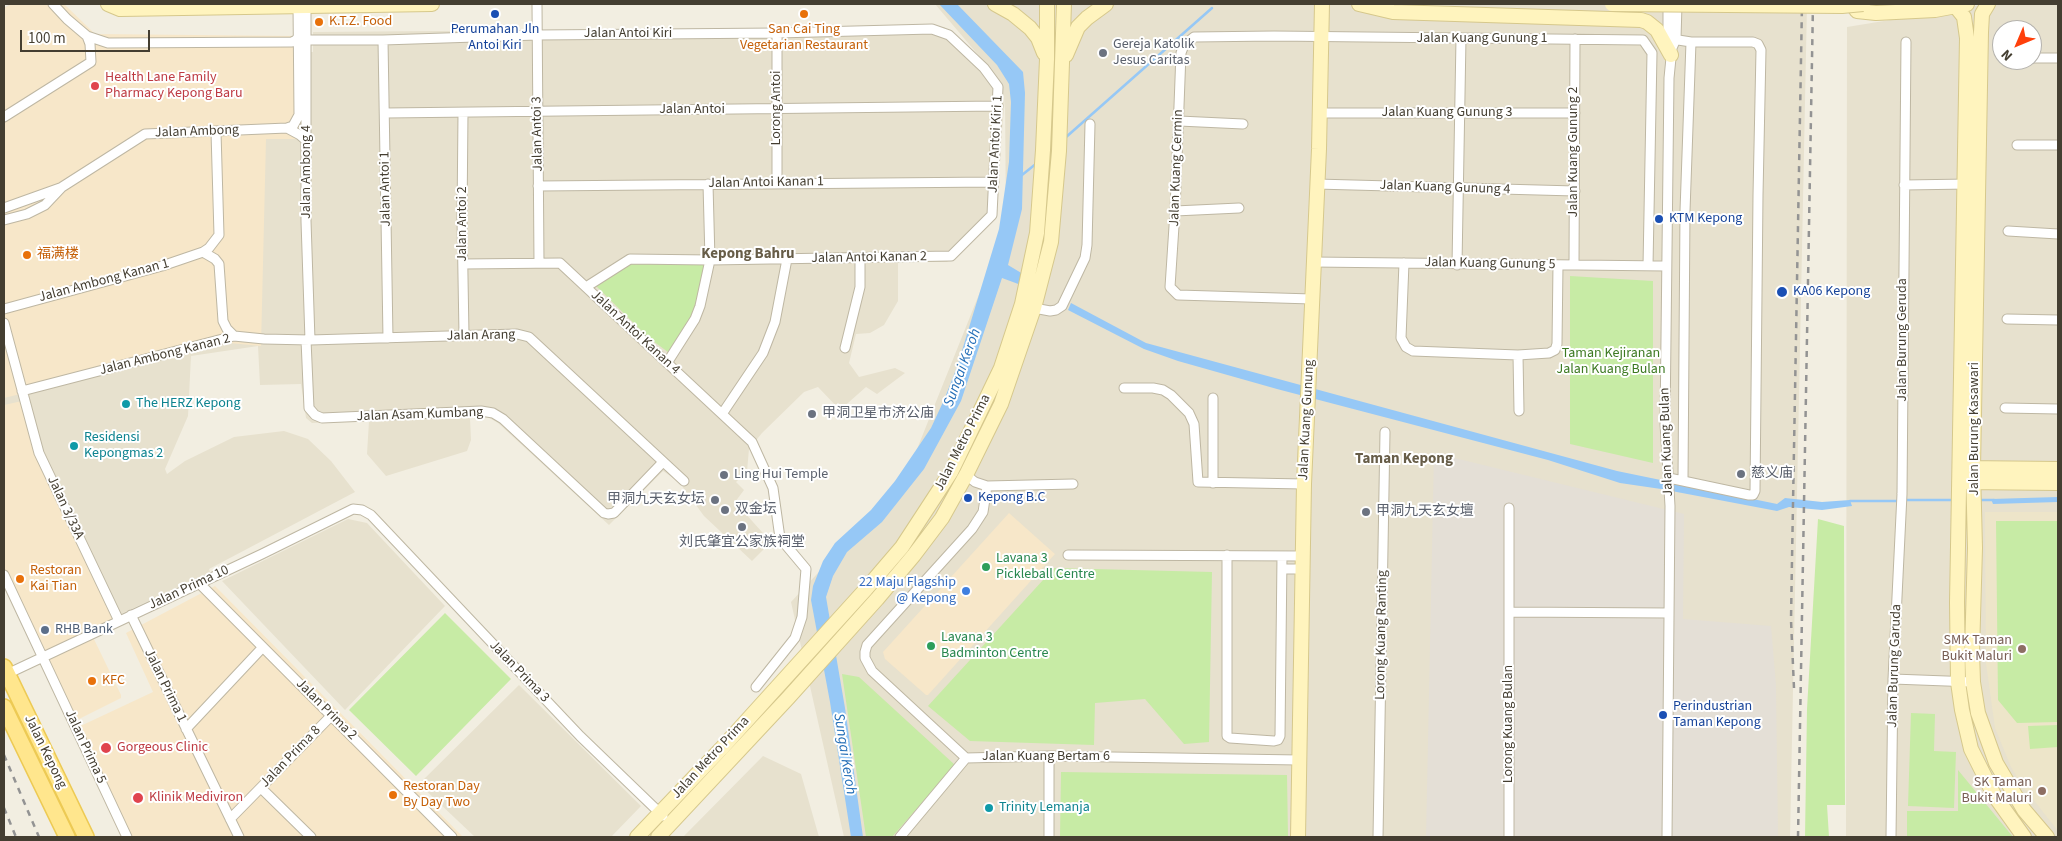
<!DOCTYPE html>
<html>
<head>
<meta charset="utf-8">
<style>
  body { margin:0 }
  #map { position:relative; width:2062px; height:841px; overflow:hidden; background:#f2eee1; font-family:"Source Sans 3",sans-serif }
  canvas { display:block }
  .frame { position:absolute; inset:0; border:5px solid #443e31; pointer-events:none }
  .north { position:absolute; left:1992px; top:20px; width:50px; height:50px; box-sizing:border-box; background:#fff; border:1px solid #b4b2ad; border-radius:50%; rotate:225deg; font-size:14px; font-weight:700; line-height:20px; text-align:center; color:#443e31 }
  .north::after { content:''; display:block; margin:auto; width:18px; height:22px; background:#ff400b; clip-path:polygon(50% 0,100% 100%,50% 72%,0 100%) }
  .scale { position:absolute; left:20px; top:30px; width:130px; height:22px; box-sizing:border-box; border:2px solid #443e31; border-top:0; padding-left:6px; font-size:15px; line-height:18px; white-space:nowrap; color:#443e31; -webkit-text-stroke:4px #fff; paint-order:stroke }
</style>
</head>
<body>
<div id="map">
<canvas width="2062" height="841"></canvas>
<div class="frame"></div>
<div class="north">N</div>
<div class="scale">100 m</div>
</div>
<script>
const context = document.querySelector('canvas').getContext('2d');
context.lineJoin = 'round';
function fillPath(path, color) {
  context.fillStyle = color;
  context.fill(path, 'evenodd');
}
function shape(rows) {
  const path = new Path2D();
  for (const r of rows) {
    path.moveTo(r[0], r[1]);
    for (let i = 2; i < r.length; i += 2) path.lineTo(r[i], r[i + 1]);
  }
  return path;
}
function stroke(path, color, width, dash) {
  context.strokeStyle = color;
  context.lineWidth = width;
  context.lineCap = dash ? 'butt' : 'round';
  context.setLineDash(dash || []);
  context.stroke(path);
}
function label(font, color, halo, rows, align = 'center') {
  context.font = font + ' "Source Sans 3","Noto Sans SC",sans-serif';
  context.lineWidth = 4;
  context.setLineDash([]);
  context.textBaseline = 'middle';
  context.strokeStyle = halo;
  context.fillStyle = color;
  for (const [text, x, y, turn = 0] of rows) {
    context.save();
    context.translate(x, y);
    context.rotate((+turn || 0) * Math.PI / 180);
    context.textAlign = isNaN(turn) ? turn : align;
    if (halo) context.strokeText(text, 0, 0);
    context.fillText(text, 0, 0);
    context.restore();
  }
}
fillPath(shape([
  [10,4,42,4,123,52,313,52,313,32,944,27,991,70,935,4,1807,4,1790,837,844,837,791,602,905,479,1006,227,1005,99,994,215,988,225,947,262,898,262,898,301,884,325,870,333,856,334,849,363,859,377,895,368,905,373,877,394,866,387,840,410,818,387,804,392,762,433,749,449,747,471,736,482,744,490,735,502,771,542,752,561,704,516,679,482,663,471,609,525,498,423,486,416,470,418,471,440,467,451,386,476,367,454,369,421,312,423,306,418,301,384,260,385,258,346,191,356,188,416,165,469,167,474,185,461,234,437,284,431,308,439,331,461,355,492,209,569,210,572,49,648,4,565,4,8],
  [1988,4,2058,4,2058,837,1846,837,1847,27],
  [2002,30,2032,30,2032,60,2002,60],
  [348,519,367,523,445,606,345,710,222,581],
  [519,685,641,806,611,837,475,837,419,784],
  [763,756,801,774,819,837,683,837]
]), '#e7e1ce');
fillPath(shape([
  [12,4,64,4,95,34,296,36,298,139,266,139,261,346,230,343,4,398,4,8],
  [22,401,36,454,114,619,90,631,121,695,121,698,77,720,42,651,4,567,4,405],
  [1009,513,1055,554,928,695,926,695,885,659,883,652],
  [215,586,463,837,121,837,72,730,153,692,126,633]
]), '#f7e7c9');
fillPath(shape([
  [1434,453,1684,514,1683,619,1771,626,1776,685,1778,837,1426,837]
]), '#e4dfd6');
fillPath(shape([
  [1985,512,2058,512,2058,831,2021,784,2011,767,1995,728,1986,663]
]), '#ede5c9');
fillPath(shape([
  [630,259,710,260,700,306,672,355,649,338,593,283],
  [1570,276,1653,281,1653,463,1570,444],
  [1818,519,1844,526,1845,805,1827,805,1829,837,1805,837,1807,709],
  [1996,521,2058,521,2058,722,2017,723,1998,700],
  [1054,568,1212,572,1209,742,1184,744,1145,699,1095,703,1094,745,970,741,928,706],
  [445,613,511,679,416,776,349,710],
  [842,674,859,677,955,765,892,837,866,837],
  [1911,713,1935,714,1934,751,1956,752,1954,808,1908,806],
  [2058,725,2058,747,2030,749,2028,726],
  [1958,770,2013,837,1907,837,1907,811,1958,811],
  [1061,772,1287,775,1288,837,1060,837]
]), '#c7eba5');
fillPath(shape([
  [939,4,957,4,1023,72,1025,93,1022,209,1008,265,1023,274,1021,285,1002,278,961,401,924,469,882,522,847,552,833,576,826,597,845,708,863,837,851,837,830,702,811,600,813,586,823,561,835,543,871,510,895,481,931,428,944,400,957,367,999,229,1009,162,1011,102,1009,84,997,65],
  [1071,303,1146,343,1617,471,1777,504,1785,498,1822,502,1850,500,1852,506,1822,510,1789,507,1777,511,1661,489,1620,483,1548,460,1277,389,1178,361,1144,349,1068,310],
  [2058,497,2058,502,1993,504,1991,499]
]), '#96c8f6');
stroke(shape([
  [1065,138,1212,8],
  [1022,175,1037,163],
  [1905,500,1954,500],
  [1977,500,1994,500],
  [1850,501,1899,501]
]), '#96c8f6', 2.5);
const street = shape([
  [53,4,67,19,87,36,108,43,292,42,296,40,299,36],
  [537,4,539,263],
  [1668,4,1668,39,1671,45],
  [306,5,306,221,310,340],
  [306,40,383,40,537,35,777,33,932,29,949,35,984,68,998,87,992,215,951,256,710,260,630,259,586,287],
  [383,40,388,338],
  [2032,58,2058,58],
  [386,113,998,106],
  [463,113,462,219,464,335],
  [1318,113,1575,113],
  [4,117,91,62,90,44,87,36],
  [1179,121,1243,124],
  [287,128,293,126,299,115,298,5],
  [2017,145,2058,145],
  [777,183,777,33],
  [1316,184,1575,191],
  [1904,185,1969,184],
  [538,186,994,182],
  [4,208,60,188],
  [1175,211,1239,208],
  [4,220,27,214,45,205,62,187,145,134,287,128,300,135,307,141],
  [2008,231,2058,234],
  [203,252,215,259,219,264,223,321,227,329,234,336],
  [1313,262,1666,266],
  [1404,263,1401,338,1406,347,1413,351,1518,355,1549,353,1555,350,1557,344,1558,265],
  [463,264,560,263,752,442,773,488,780,538,806,569,802,617,795,638,756,687],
  [1457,265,1461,38],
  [1574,265,1575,39],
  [1312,299,1178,295,1170,287,1175,211,1181,53,1184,45,1194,37,1274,36,1643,40,1652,53,1648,266],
  [1034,308,1050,311,1056,310,1062,306,1085,258,1087,245,1090,124],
  [4,309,162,266,203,252,209,248,219,235,216,132],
  [2007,319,2058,320],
  [4,323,39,453,119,621],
  [306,340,309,408,315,415,322,418,481,411,493,413,503,419,604,513,608,514,614,513,663,462],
  [845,348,860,287,860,258],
  [1518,355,1519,411],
  [667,363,695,319,700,306,710,260,708,184],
  [1124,388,1153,388,1163,390,1171,395,1189,413,1194,424,1198,482,1304,484],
  [22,391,234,336,264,339,310,340,517,334,529,337,684,481],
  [2005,408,2058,409],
  [722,414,763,353,775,322,787,259],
  [966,475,975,482,987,486,1073,484],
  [1669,478,1749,495,1753,495,1755,491,1758,195,1761,50,1758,44,1753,42,1691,42,1672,39],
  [1683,481,1685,211,1691,42],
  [1213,483,1213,398],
  [987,486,983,512,972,529,867,645,865,652,865,658,872,671,966,758,1049,756,1299,760],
  [1509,508,1509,837],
  [1068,555,1304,556],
  [1227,555,1227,736,1230,738,1274,741,1278,740,1280,736,1282,556],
  [1282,569,1303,569],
  [4,575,127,837],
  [199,583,452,837],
  [1509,612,1669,613],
  [131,615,239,837],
  [7,674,262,554,353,509,362,510,371,515,580,736,663,816],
  [1893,679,1973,682],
  [186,729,263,647],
  [261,788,311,837],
  [230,819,331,716],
  [900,837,966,758],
  [1049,837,1049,756],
  [1378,837,1385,432],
  [1667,837,1670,506,1665,424,1669,78,1672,48,1676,39,1677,4],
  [1891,837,1893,679,1902,494,1906,42]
]);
const secondary = shape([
  [108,4,120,9,432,4],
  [995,4,1013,14,1030,28,1038,38,1044,53],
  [1359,4,1393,12,1641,20,1647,22,1657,30,1671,55],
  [1852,4,1857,11,1876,13,1935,10,1967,4],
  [1988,4,1982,14,1981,32,1973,468,1975,548,1972,652,1973,682,1978,713,1996,763,2024,810,2047,837],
  [1956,7,1964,17,1967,38,1957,602,1958,682,1962,710,1971,749,1994,795,2024,837],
  [1066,55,1078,27,1087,18,1106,4],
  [1964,468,2058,469],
  [1964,482,2058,483],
  [637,837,721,749,866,589,902,547,951,472,1001,368,1022,304,1037,233,1043,150,1047,59,1047,4],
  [658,837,788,698,877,599,914,555,942,518,966,475,1001,404,1034,308,1051,242,1059,151,1064,4],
  [1298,837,1304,484,1319,149,1322,4]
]);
const primary = shape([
  [4,667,86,837],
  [4,707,67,837]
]);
stroke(street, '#beb7a3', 11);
stroke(secondary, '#d6c88c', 16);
stroke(primary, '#edca54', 18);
stroke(street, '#fff', 9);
stroke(secondary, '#fff4be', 14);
stroke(primary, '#ffe68d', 15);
stroke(shape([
  [1794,688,1791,620,1792,560,1802,4],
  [4,755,39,837],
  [4,808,16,837],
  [1798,837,1813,4]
]), '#939393', 2.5, [6, 6]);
const secondaryBridge = shape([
  [1612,4,1842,6,1863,4]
]);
stroke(secondaryBridge, '#d6c88c', 16, []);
stroke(secondaryBridge, '#fff4be', 14);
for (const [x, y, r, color] of [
  [495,14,5,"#1a4fb4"],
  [804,14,5,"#e8710a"],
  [319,22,5,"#e8710a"],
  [1103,53,5,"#6b7280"],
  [95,86,5,"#e0444e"],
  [1659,219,5,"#1a4fb4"],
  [27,255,5,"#e8710a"],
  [1782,292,6,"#1a4fb4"],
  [126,404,5,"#0f9aa8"],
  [812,414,5,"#6b7280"],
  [74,446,5,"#0f9aa8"],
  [1741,474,5,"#6b7280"],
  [724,475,5,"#6b7280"],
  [968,498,5,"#1a4fb4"],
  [715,500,5,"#6b7280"],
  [725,510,5,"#6b7280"],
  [1366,512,5,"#6b7280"],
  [742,527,5,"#6b7280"],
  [986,567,5,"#2e9e5b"],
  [20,579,5,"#e8710a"],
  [966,591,5,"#3f7fe0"],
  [45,630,5,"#5c6f8a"],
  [931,646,5,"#2e9e5b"],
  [2022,649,5,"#8d6e63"],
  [92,681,5,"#e8710a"],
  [1663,715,5,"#1a4fb4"],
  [106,748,6,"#e0444e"],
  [2042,791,5,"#8d6e63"],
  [393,795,5,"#e8710a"],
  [138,798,6,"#e0444e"],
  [989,808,5,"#0f9aa8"]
]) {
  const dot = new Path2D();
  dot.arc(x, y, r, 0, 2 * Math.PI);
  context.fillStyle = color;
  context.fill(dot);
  stroke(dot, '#fff', 2);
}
label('14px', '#c56008', '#fff', [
  ["K.T.Z. Food",329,22],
  ["San Cai Ting",804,30,"center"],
  ["Vegetarian Restaurant",804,46,"center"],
  ["福满楼",37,255],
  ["Restoran",30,571],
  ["Kai Tian",30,587],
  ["KFC",102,681],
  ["Restoran Day",403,787],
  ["By Day Two",403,803]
], 'left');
label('14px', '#164399', '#fff', [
  ["Perumahan Jln",495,30,"center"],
  ["Antoi Kiri",495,46,"center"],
  ["KTM Kepong",1669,219],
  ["KA06 Kepong",1793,292],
  ["Kepong B.C",978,498],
  ["Perindustrian",1673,707],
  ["Taman Kepong",1673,723]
], 'left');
label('14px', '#443e31', '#fff', [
  ["Jalan Antoi Kiri",628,34],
  ["Jalan Kuang Gunung 1",1482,39],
  ["Lorong Antoi",777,108,-90],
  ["Jalan Antoi",692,110],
  ["Jalan Kuang Gunung 3",1447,113],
  ["Jalan Ambong",197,132,-2],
  ["Jalan Antoi 3",538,134,-91],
  ["Jalan Antoi Kiri 1",996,144,-87],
  ["Jalan Kuang Gunung 2",1574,152,-90],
  ["Jalan Kuang Cermin",1177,168,-88],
  ["Jalan Ambong 4",307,172,-90],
  ["Jalan Antoi Kanan 1",766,183,-1],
  ["Jalan Kuang Gunung 4",1445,188,2],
  ["Jalan Antoi 1",386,189,-91],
  ["Jalan Antoi 2",463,224,-90],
  ["Jalan Antoi Kanan 2",869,258,-1],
  ["Jalan Kuang Gunung 5",1490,264,1],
  ["Jalan Ambong Kanan 1",104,281,-15],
  ["Jalan Antoi Kanan 4",635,333,43],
  ["Jalan Arang",481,336,-1],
  ["Jalan Burung Geruda",1903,340,-90],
  ["Jalan Ambong Kanan 2",165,355,-14],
  ["Jalan Asam Kumbang",420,415,-2],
  ["Jalan Kuang Gunung",1307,420,-87],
  ["Jalan Burung Kasawari",1975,429,-90],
  ["Jalan Kuang Bulan",1667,442,-92],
  ["Jalan Metro Prima",963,443,-63],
  ["Jalan 3/33A",65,508,65],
  ["Jalan Prima 10",189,588,-25],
  ["Lorong Kuang Ranting",1382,635,-89],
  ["Jalan Burung Garuda",1895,666,-88],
  ["Jalan Prima 3",519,672,46],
  ["Jalan Prima 1",165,686,64],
  ["Jalan Prima 2",326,710,45],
  ["Lorong Kuang Bulan",1509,724,-90],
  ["Jalan Prima 5",85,747,65],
  ["Jalan Kepong",45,752,64],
  ["Jalan Prima 8",291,757,-46],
  ["Jalan Kuang Bertam 6",1046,757],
  ["Jalan Metro Prima",711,758,-47]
]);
label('14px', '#5b616d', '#fff', [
  ["Gereja Katolik",1113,45],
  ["Jesus Caritas",1113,61],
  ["甲洞卫星市济公庙",822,414],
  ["慈义庙",1751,474],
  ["Ling Hui Temple",734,475],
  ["甲洞九天玄女坛",705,500,"right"],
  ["双金坛",735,510],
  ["甲洞九天玄女壇",1376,512],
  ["刘氏肇宜公家族祠堂",742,543,"center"]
], 'left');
label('14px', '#be3a42', '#fff', [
  ["Health Lane Family",105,78],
  ["Pharmacy Kepong Baru",105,94],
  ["Gorgeous Clinic",117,748],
  ["Klinik Mediviron",149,798]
], 'left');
label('14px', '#3c7921', '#fff', [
  ["Taman Kejiranan",1611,354],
  ["Jalan Kuang Bulan",1611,370]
]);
label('14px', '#0d838f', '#fff', [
  ["The HERZ Kepong",136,404],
  ["Residensi",84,438],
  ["Kepongmas 2",84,454],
  ["Trinity Lemanja",999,808]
], 'left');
label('14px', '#27864d', '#fff', [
  ["Lavana 3",996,559],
  ["Pickleball Centre",996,575],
  ["Lavana 3",941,638],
  ["Badminton Centre",941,654]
], 'left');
label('14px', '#366cbe', '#fff', [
  ["22 Maju Flagship",956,583],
  ["@ Kepong",956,599]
], 'right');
label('14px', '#4e5e75', '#fff', [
  ["RHB Bank",55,630]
], 'left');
label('14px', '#785e54', '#fff', [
  ["SMK Taman",2012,641],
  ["Bukit Maluri",2012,657],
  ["SK Taman",2032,783],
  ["Bukit Maluri",2032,799]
], 'right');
label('bold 15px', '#675d48', '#fff', [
  ["Kepong Bahru",748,255],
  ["Taman Kepong",1404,460]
]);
label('italic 15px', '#236eb7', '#fff', [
  ["Sungai Keroh",963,368,-70],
  ["Sungai Keroh",844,754,81]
]);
</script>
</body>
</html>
